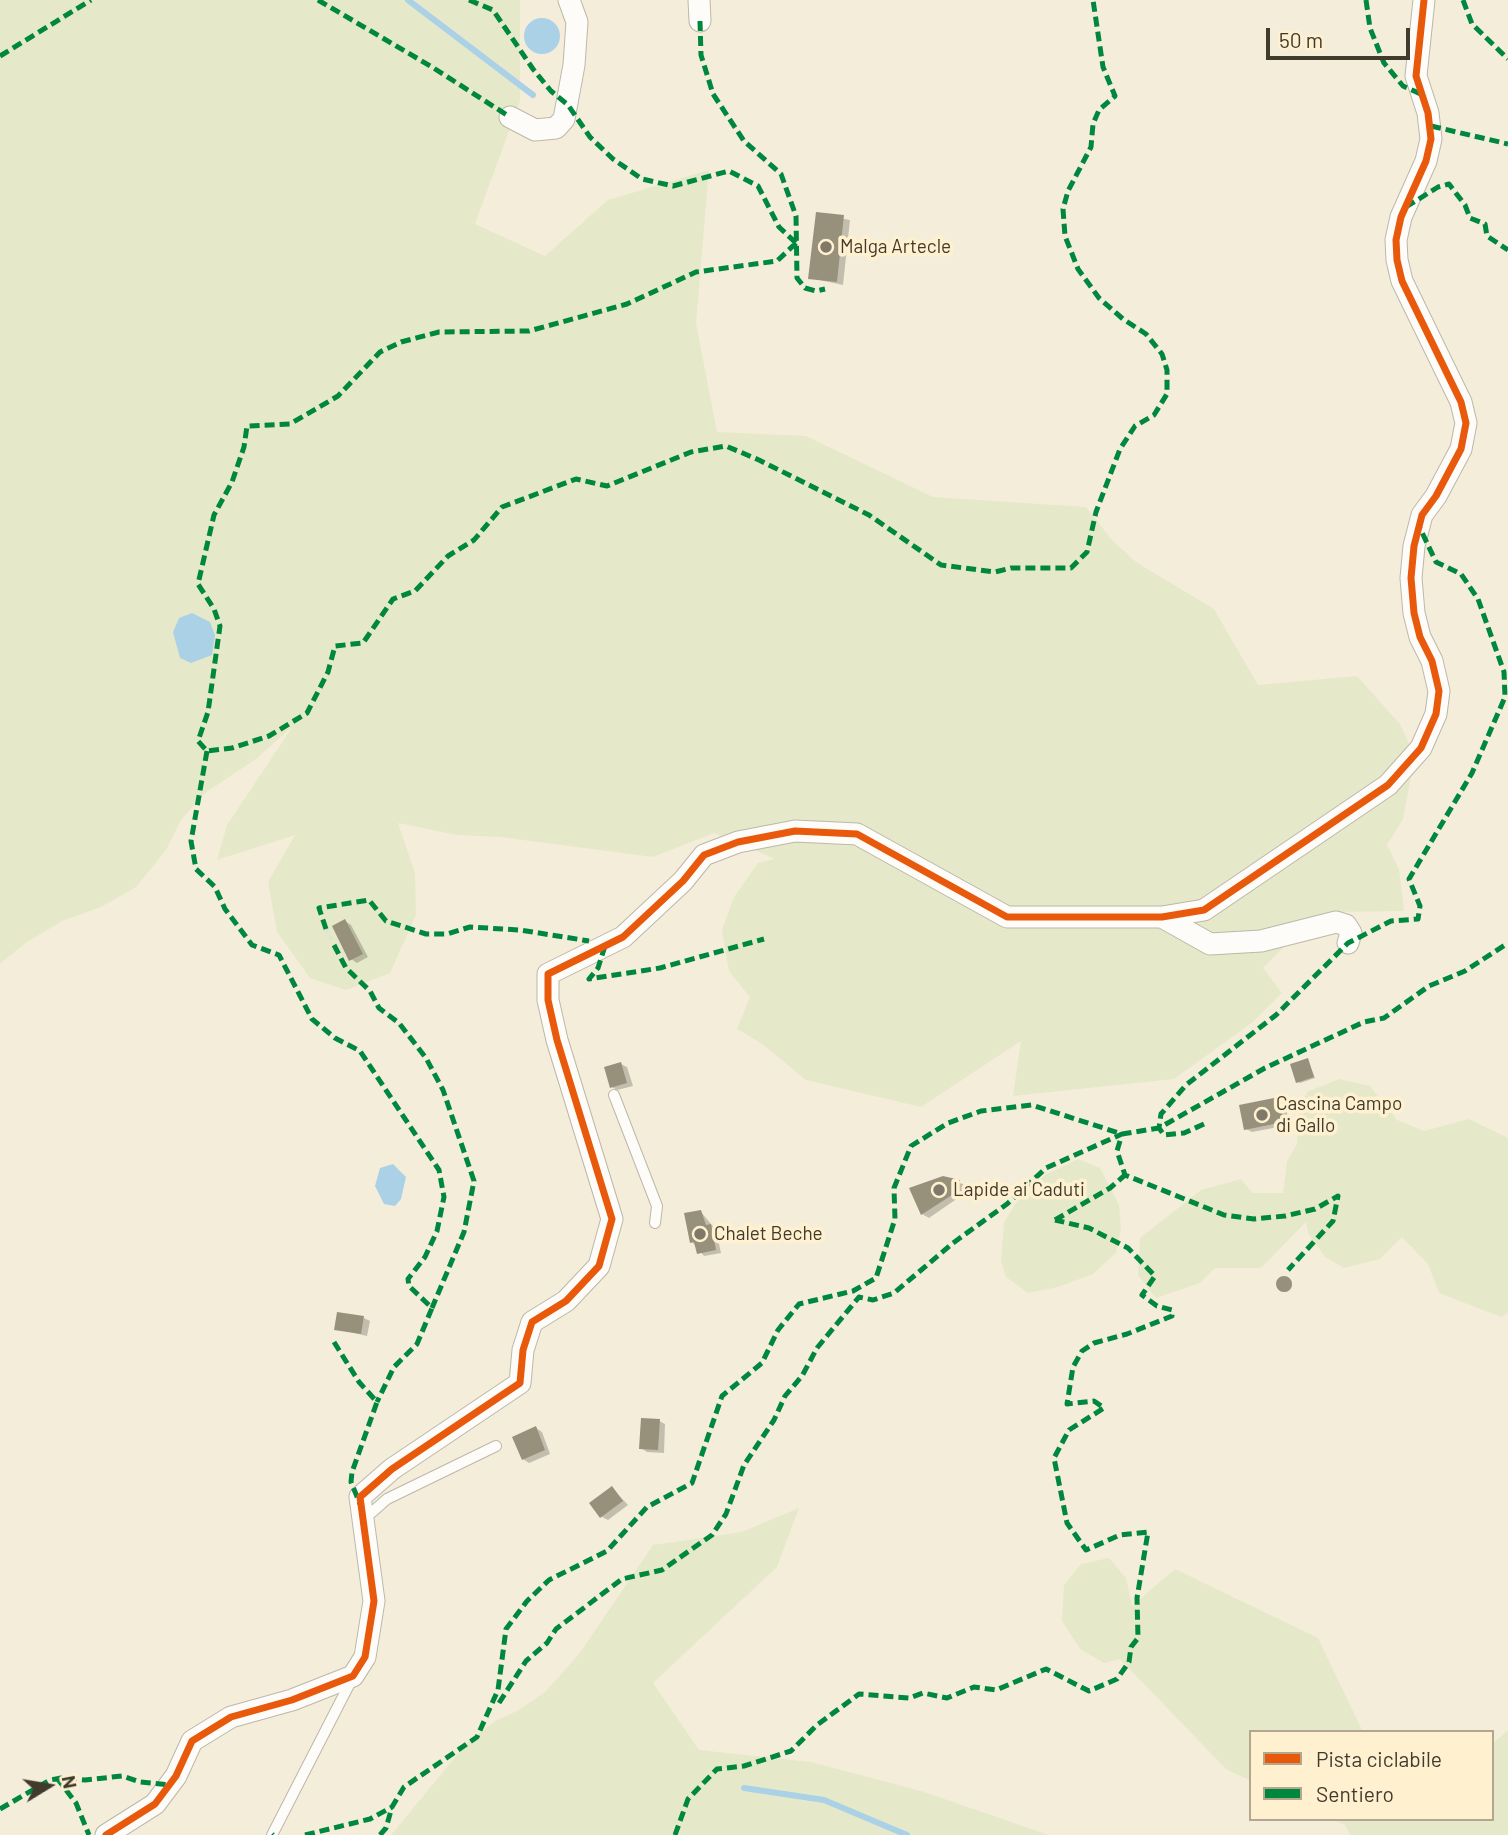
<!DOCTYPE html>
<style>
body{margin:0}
#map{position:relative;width:1508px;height:1835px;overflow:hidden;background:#f4edda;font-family:Barlow,sans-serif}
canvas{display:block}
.legend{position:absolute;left:1249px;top:1730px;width:245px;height:91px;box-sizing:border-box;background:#fff1d0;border:2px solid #b3a88f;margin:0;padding:9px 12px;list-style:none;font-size:21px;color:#413b2e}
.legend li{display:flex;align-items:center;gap:14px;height:35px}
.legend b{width:35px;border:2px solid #b3a88f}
.north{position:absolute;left:14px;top:1751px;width:70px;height:70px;-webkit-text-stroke:5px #fff1d0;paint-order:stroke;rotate:79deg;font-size:19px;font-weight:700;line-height:28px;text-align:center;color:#413b2e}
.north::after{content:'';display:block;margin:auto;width:24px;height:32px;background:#413b2e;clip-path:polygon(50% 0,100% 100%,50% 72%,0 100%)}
.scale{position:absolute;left:1266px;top:28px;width:144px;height:32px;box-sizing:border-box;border:4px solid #413b2e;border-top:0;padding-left:9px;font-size:21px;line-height:24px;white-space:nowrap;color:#413b2e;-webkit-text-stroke:5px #fff1d0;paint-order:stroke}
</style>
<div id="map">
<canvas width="1508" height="1835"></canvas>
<ul class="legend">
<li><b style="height:9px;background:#e8590c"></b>Pista ciclabile</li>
<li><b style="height:9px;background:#00873e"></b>Sentiero</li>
</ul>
<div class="north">N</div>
<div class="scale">50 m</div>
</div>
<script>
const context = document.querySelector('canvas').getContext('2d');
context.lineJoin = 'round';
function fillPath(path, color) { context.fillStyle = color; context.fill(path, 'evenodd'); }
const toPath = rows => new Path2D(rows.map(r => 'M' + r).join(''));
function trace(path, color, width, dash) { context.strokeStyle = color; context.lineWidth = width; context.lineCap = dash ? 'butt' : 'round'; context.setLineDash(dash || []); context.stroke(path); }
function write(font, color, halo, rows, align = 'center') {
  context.font = font + ' Barlow,sans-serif'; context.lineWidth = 7; context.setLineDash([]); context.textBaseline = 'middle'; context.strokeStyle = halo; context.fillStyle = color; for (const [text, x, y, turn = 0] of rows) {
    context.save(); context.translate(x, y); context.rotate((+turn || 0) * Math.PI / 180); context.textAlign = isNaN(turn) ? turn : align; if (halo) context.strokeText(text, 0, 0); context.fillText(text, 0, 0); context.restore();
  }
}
const green = toPath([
 [0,0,520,0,520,101,475,224,545,256,608,200,709,170,696,323,717,432,806,436,933,497,1086,507,1112,540,1136,562,1214,609,1258,685,1357,676,1400,724,1415,756,1403,819,1387,845,1399,869,1404,911,1333,912,1283,948,1263,968,1282,993,1253,1022,1174,1079,1013,1096,1021,1041,921,1107,806,1080,761,1043,737,1029,750,997,729,971,722,930,734,897,758,863,775,859,714,833,653,857,500,837,457,835,398,823,415,873,416,915,390,973,346,990,310,978,277,932,268,882,295,835,217,860,227,825,293,726,256,759,205,793,181,820,166,850,136,887,101,907,62,921,24,944,0,964],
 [1339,1079,1370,1086,1397,1120,1424,1131,1469,1119,1508,1138,1508,1313,1501,1317,1439,1293,1428,1264,1402,1237,1380,1259,1344,1268,1325,1257,1308,1233,1306,1222,1261,1268,1215,1268,1200,1283,1156,1298,1138,1275,1140,1238,1201,1190,1241,1179,1253,1193,1283,1193,1287,1161,1297,1144,1298,1116,1307,1092],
 [1078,1159,1100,1168,1119,1205,1121,1229,1116,1253,1093,1274,1058,1287,1028,1293,1006,1277,1001,1261,1004,1222,1016,1203,1045,1175],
 [799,1508,777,1567,653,1683,699,1750,811,1762,921,1791,1049,1835,391,1835,467,1743,495,1721,517,1711,545,1692,579,1654,653,1545,742,1532],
 [1109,1558,1126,1578,1132,1606,1175,1569,1318,1638,1363,1732,1251,1732,1251,1781,1226,1769,1120,1659,1104,1663,1080,1649,1062,1621,1064,1585,1081,1564],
 [1508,1730,1508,1835,1350,1835,1346,1826,1333,1819,1492,1819,1492,1744]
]);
const water = toPath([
 '524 36a18 18 0 1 1 36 0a18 18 0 1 1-36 0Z',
 [192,613,210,622,215,635,212,655,191,663,180,658,173,632,179,618],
 [393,1164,406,1177,401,1199,395,1206,384,1204,375,1186,380,1168]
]);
const shadow = toPath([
 [817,214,850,220,843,285,810,278],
 [345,921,351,925,368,957,357,963,351,959],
 [1308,1060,1315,1078,1300,1083,1298,1082],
 [621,1064,627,1067,633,1086,617,1090,612,1087],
 [1279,1099,1285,1102,1289,1125,1252,1132,1246,1129],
 [943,1178,966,1185,958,1198,929,1218,922,1214],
 [701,1212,716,1230,721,1253,704,1256,692,1242],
 '1278 1285a7 7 0 1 1 14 0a7 7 0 1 1-14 0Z',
 [364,1318,370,1321,367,1336,336,1329],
 [659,1421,665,1424,664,1453,647,1452,641,1448],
 [536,1428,542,1432,550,1454,529,1463,523,1459],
 [612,1488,628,1505,608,1520,602,1517]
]);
const stream = toPath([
 [408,0,533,95],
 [744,1788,824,1800,907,1835]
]);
const building = toPath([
 [816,212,844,215,837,282,808,279],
 [345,919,363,954,349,961,332,926],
 [1308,1058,1314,1077,1296,1083,1290,1064],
 [621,1062,627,1083,610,1088,604,1067],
 [1279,1097,1284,1122,1244,1130,1239,1105],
 [943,1176,960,1180,952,1195,921,1215,909,1188],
 [701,1210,706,1225,711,1224,716,1250,697,1254,694,1242,690,1243,684,1213],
 '1276 1284a8 8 0 1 1 16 0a8 8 0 1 1-16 0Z',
 [337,1312,364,1316,361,1334,334,1330],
 [641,1418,660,1419,658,1450,639,1449],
 [536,1426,545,1450,522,1460,512,1437],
 [612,1486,623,1501,600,1518,589,1503]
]);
const path = toPath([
 [326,929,334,945]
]);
const service = toPath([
 [614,1095,657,1206,655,1223],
 [362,1521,387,1499,496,1446],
 [272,1835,352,1679]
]);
const minor = toPath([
 [699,0,700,21],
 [510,117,535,130,556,128,564,119,574,65,577,22,569,0],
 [1162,917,1210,944,1261,941,1336,922,1346,925,1351,933,1348,943],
 [106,1835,155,1804,176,1776,192,1741,231,1717,292,1700,353,1676,365,1657,374,1601,360,1497,392,1469,520,1383,523,1350,532,1322,566,1301,599,1266,612,1219,557,1040,548,1000,548,974,623,937,683,881,704,855,738,842,795,831,857,834,1007,917,1162,917,1204,910,1388,785,1421,748,1436,714,1439,691,1432,661,1420,637,1414,613,1411,578,1414,546,1422,515,1436,496,1461,449,1466,423,1461,402,1402,281,1397,260,1396,240,1401,217,1426,161,1431,139,1428,113,1416,76,1424,0]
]);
const quiet = toPath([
 [318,0,432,67,510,117],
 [469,0,493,10,533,69,551,91,568,105,590,137,613,159,642,179,673,186,729,171,758,186,779,227,796,243],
 [1366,0,1370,28,1384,63,1403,86,1423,95],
 [1463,0,1472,24,1508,59],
 [700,21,701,55,713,94,744,141,781,174,796,216,797,278,805,288,816,291,825,289],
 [0,56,91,0],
 [1431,126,1508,144],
 [1406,207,1438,187,1449,184,1465,205,1470,218,1485,224,1487,236,1508,250],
 [796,243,777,261,696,272,627,304,529,331,439,332,401,342,380,352,338,396,290,424,247,426,244,447,232,482,214,515,198,584,214,609,220,626,208,712,198,741,207,751,232,748,269,736,307,713,328,672,335,646,363,643,393,599,415,591,448,556,474,540,502,507,576,479,607,486,691,452,726,446,759,460,869,515,941,565,995,572,1011,568,1071,568,1087,552,1096,512,1120,449,1135,426,1154,415,1167,394,1167,370,1162,354,1146,334,1123,319,1099,298,1078,269,1065,236,1063,209,1068,191,1091,147,1093,124,1099,110,1115,96,1103,67,1093,0],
 [207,751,191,841,196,869,215,887,225,909,252,945,279,955,312,1019,335,1038,360,1051,439,1170,444,1197,437,1231,425,1257,408,1279,409,1286,432,1308,417,1344,394,1367,377,1402],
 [326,929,319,908,369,900,386,921,426,934,447,934,470,927,520,930,589,941],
 [334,945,346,968,370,991,379,1008,399,1023,426,1058,443,1090,474,1181,464,1232,432,1308],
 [605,946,598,968,589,979,660,968,764,939],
 [1204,1124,1184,1133,1164,1135,1159,1128,1161,1114,1186,1085,1276,1015,1348,943,1391,921,1418,919,1420,906,1409,879,1472,773,1505,697,1504,672,1478,599,1461,574,1436,562,1419,526],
 [1055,1220,1110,1188,1125,1175],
 [334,1342,359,1382,377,1402,352,1472,351,1482,360,1504],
 [499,1703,526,1661,547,1643,556,1629,622,1579,662,1570,712,1535,726,1514,744,1465,774,1420,785,1396,802,1376,817,1348,859,1297,873,1300,894,1293,953,1243,1007,1204,1046,1168,1122,1134,1117,1151,1125,1175,1224,1215,1254,1219,1285,1216,1315,1209,1338,1196,1333,1221,1288,1270],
 [57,1778,76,1803,89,1835],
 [0,1809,50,1780,61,1778,85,1780,122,1776,140,1782,170,1785],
 [272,1834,273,1835],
 [305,1835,370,1819,392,1807],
 [380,1835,386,1828,392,1807,404,1787,477,1737,498,1690,506,1629,527,1601,549,1580,607,1551,647,1507,692,1483,722,1396,762,1363,778,1330,799,1304,853,1291,876,1278,895,1219,894,1188,911,1146,948,1123,981,1111,1032,1105,1122,1134,1159,1128,1265,1068,1364,1022,1384,1018,1429,986,1465,971,1508,943],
 [675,1835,688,1799,717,1769,744,1766,791,1751,817,1725,859,1694,909,1698,923,1693,947,1698,974,1687,996,1690,1046,1669,1089,1691,1117,1679,1129,1662,1131,1647,1138,1638,1137,1598,1148,1532,1120,1535,1086,1550,1067,1523,1054,1458,1069,1430,1104,1408,1094,1401,1067,1404,1073,1367,1082,1351,1094,1343,1127,1334,1172,1316,1172,1310,1157,1306,1142,1295,1155,1276,1128,1248,1089,1228,1055,1220]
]);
const cycleway = toPath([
 [106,1835,155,1804,176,1776,192,1741,231,1717,292,1700,353,1676,365,1657,374,1601,360,1497,392,1469,520,1383,523,1350,532,1322,566,1301,599,1266,612,1219,557,1040,548,1000,548,974,623,937,683,881,704,855,738,842,795,831,857,834,1007,917,1162,917,1204,910,1388,785,1421,748,1436,714,1439,691,1432,661,1420,637,1414,613,1411,578,1414,546,1422,515,1436,496,1461,449,1466,423,1461,402,1402,281,1397,260,1396,240,1401,217,1426,161,1431,139,1428,113,1416,76,1424,0]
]);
const markers = [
 [826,247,7,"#80796a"],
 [1262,1115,7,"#80796a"],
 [939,1190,7,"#80796a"],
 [700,1234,7,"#80796a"]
];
const poiNames = [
 ["Malga Artecle",840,247],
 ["Cascina Campo",1276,1104],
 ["di Gallo",1276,1126],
 ["Lapide ai Caduti",953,1190],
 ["Chalet Beche",714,1234]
];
fillPath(green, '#e6e9c9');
fillPath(water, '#aad1e6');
fillPath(shadow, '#0003');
trace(stream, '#aad1e6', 6);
fillPath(building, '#97907b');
trace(service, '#bdb7a9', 12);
trace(minor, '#bdb7a9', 23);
trace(path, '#e1dfda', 3.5, [3.5, 5]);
trace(service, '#fdfcf9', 10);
trace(minor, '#fdfcf9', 21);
trace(quiet, '#00873e', 5, [10, 5]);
trace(cycleway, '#e8590c', 7);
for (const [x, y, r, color] of markers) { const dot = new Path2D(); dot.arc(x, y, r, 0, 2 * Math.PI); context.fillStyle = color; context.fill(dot); trace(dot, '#fff1d0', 2.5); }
write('19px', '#413b2e', '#fff1d0', poiNames, 'left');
</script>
